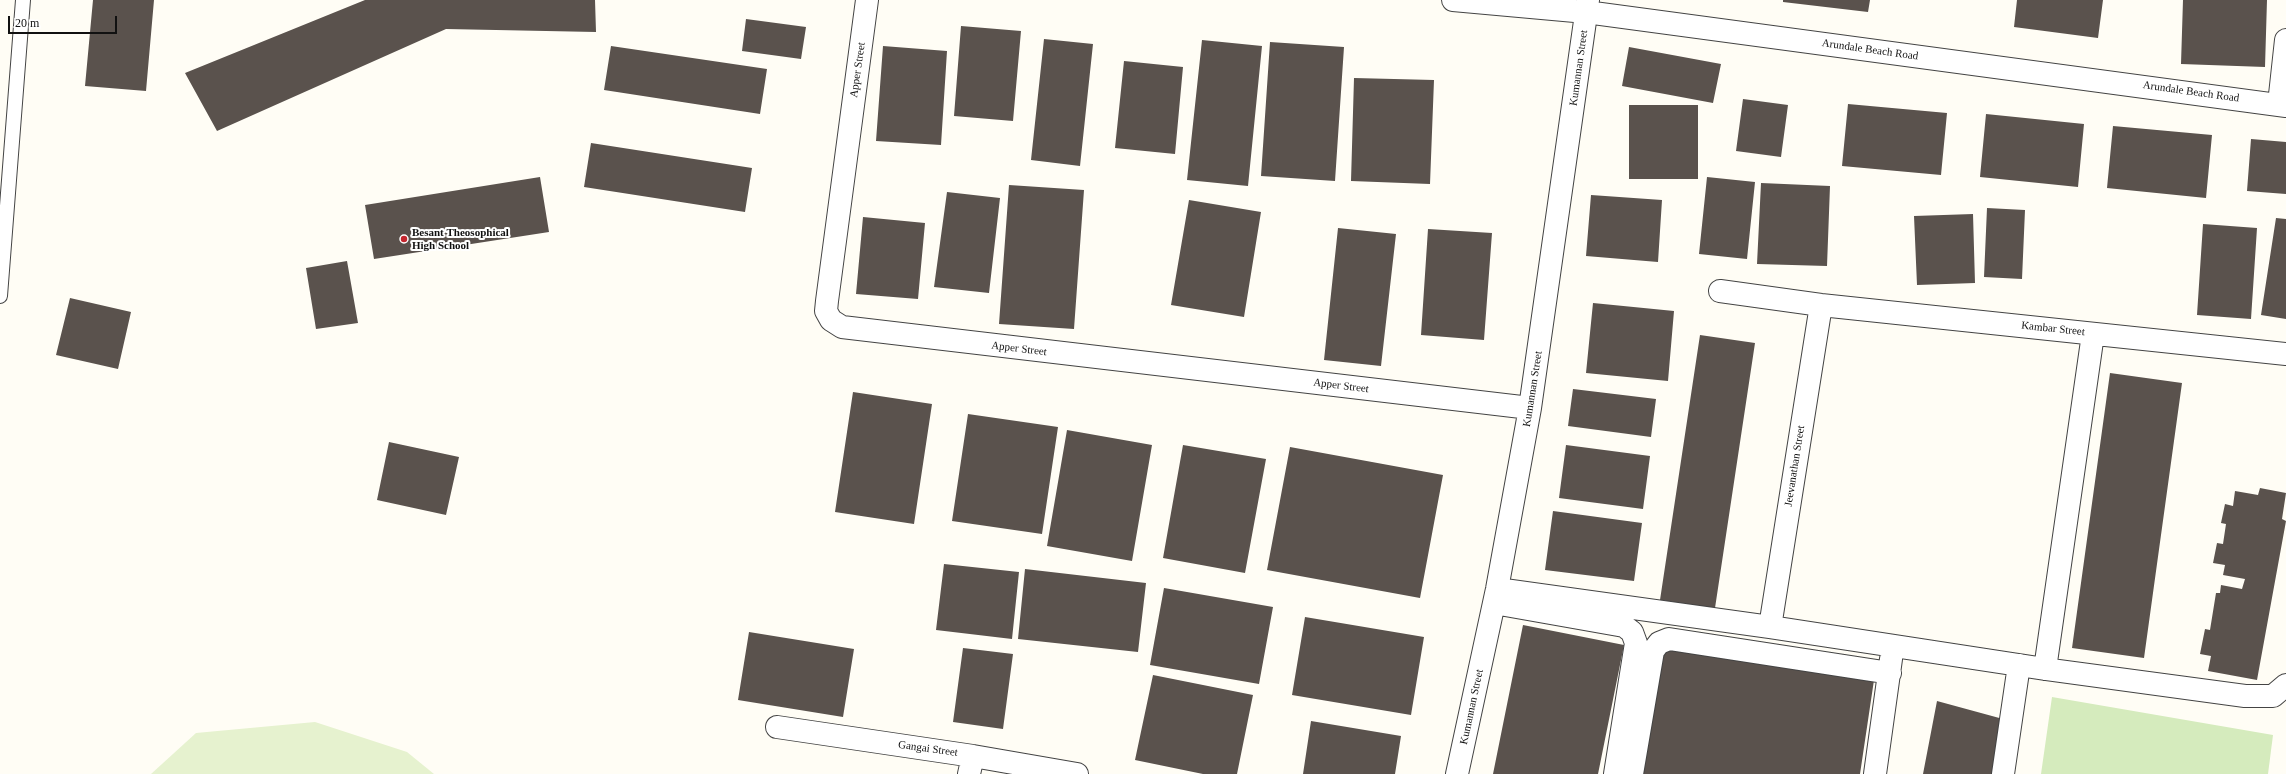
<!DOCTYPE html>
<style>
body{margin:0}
#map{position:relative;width:2286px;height:774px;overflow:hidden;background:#fffdf5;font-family:"Times New Roman",serif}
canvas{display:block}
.scale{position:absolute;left:8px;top:16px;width:109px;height:18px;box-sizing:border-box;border:2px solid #111;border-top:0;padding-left:5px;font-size:12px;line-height:14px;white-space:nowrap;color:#111;-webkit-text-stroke:3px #fff;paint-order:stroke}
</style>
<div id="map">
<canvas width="2286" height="774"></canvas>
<div class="scale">20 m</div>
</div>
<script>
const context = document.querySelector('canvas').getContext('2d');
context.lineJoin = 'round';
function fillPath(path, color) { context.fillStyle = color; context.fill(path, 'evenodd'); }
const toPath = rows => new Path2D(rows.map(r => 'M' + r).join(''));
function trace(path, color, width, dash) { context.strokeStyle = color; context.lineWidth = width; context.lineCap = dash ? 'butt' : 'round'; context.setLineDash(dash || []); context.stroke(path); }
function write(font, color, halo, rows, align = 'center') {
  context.font = font + ' "Times New Roman",serif'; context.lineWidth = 4; context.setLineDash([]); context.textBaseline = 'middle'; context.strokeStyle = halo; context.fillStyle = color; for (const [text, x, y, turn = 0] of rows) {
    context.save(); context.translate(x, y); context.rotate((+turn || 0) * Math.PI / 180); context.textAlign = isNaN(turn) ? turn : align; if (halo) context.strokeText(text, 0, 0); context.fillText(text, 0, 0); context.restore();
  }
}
const green = toPath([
 [2052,697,2273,735,2268,774,2041,774]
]);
const pitch = toPath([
 [315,722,407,752,434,774,151,774,196,733]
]);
const building = toPath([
 [93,0,154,0,146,91,85,86],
 [365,0,595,0,596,32,446,29,217,131,185,73],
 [1783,0,1870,0,1868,12,1783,2],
 [2017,0,2103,0,2098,38,2014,27],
 [2183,0,2267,0,2265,67,2181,64],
 [746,19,806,27,801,59,742,51],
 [961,26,1021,31,1013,121,954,116],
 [1044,39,1093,44,1080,166,1031,160],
 [1202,40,1262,46,1248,186,1187,180],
 [1270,42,1344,47,1335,181,1261,176],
 [611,46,767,69,760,114,604,90],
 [883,46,947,51,941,145,876,141],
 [1629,47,1721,64,1713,103,1622,86],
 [1124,61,1183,67,1175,154,1115,148],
 [1354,78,1434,80,1430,184,1351,181],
 [1743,99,1788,105,1781,157,1736,151],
 [1848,104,1947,113,1941,175,1842,166],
 [1629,105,1698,105,1698,179,1629,179],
 [1986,114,2084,124,2078,187,1980,177],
 [2113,126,2212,135,2206,198,2107,188],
 [2251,139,2286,142,2286,194,2247,191],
 [591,143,752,168,745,212,584,187],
 [540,177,549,232,374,259,365,205],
 [1707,177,1755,182,1747,259,1699,254],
 [1761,183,1830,186,1827,266,1757,264],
 [1009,185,1084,190,1074,329,999,324],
 [947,192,1000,198,989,293,934,287],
 [1591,195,1662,200,1658,262,1586,256],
 [1189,200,1261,212,1244,317,1171,305],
 [1987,208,2025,210,2022,279,1984,277],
 [1973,214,1975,283,1917,285,1914,216],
 [863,217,925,223,918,299,856,294],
 [2276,218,2286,219,2286,319,2261,315],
 [2203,224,2257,228,2251,319,2197,315],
 [1338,228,1396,234,1381,366,1324,360],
 [1428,229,1492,233,1484,340,1421,335],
 [347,261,358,323,316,329,306,268],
 [70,298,131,312,118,369,56,355],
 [1593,303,1674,311,1668,381,1586,373],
 [1700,335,1755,343,1715,608,1660,600],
 [2110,373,2182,383,2144,658,2072,648],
 [1573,389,1656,399,1651,437,1568,426],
 [853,392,932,404,914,524,835,512],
 [968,414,1058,427,1042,534,952,521],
 [1067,430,1152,445,1132,561,1047,546],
 [389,442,459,457,446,515,377,500],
 [1183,445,1266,459,1245,573,1163,558],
 [1566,445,1650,456,1643,509,1559,498],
 [1290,447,1443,475,1420,598,1267,570],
 [2260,488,2286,493,2282,519,2286,521,2257,680,2208,671,2211,656,2200,654,2205,629,2210,630,2216,593,2220,593,2221,585,2242,589,2245,579,2223,575,2225,565,2213,563,2217,543,2223,544,2226,524,2221,523,2225,504,2233,506,2235,491,2258,495],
 [1553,511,1642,523,1634,581,1545,570],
 [944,564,1019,572,1012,639,936,630],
 [1025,569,1146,583,1138,652,1018,639],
 [1164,588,1273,607,1259,684,1150,665],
 [1305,617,1424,637,1411,715,1292,695],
 [1523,625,1624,645,1598,774,1493,774],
 [749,632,854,649,843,717,738,700],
 [963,648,1013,654,1003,729,953,722],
 [1663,648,1874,680,1860,774,1643,774],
 [1153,675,1253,695,1237,774,1203,774,1135,760],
 [1937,701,2003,719,1992,774,1923,774],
 [1311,721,1401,736,1395,774,1303,774]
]);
const service = toPath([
 [0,296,23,0]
]);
const minor = toPath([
 [867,0,827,301,826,311,831,320,842,327,1530,408],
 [1453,0,1586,12,2286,106],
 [2279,104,2286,40],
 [1720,291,1821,305,2286,354],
 [1497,589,1770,627,2045,669,2245,696,2273,696,2286,685],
 [1494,603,1624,626,1632,632,1636,643,1615,774],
 [1770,627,1821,305],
 [2045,669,2093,334],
 [777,727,973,756,1077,774],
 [969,774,973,756],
 [1457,774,1497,589,1530,408,1588,0],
 [1632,774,1653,651,1659,643,1669,639,1890,673],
 [1875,774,1891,659],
 [2003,774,2019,665]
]);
const markers = [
 [404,239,4,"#c4262e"]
];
const streetNames = [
 ["Arundale Beach Road",1870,50,8],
 ["Kumannan Street",1579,68,-82],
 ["Apper Street",858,70,-82],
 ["Arundale Beach Road",2191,92,8],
 ["Kambar Street",2053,329,6],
 ["Apper Street",1019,349,7],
 ["Apper Street",1341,386,7],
 ["Kumannan Street",1533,389,-81],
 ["Jeevanathan Street",1795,466,-81],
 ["Kumannan Street",1472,707,-78],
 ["Gangai Street",928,749,8]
];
const poiNames = [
 ["Besant Theosophical",412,233],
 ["High School",412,246]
];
fillPath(green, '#d5ebbd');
fillPath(pitch, '#e6f2cf');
fillPath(building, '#5a524d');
trace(service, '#444', 16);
trace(minor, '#444', 24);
trace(service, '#fff', 14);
trace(minor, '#fff', 22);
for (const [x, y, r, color] of markers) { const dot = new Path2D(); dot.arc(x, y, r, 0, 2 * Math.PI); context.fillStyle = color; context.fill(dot); trace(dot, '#fff', 1.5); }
write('11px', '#111', '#fff', streetNames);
write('bold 11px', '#111', '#fff', poiNames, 'left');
</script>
